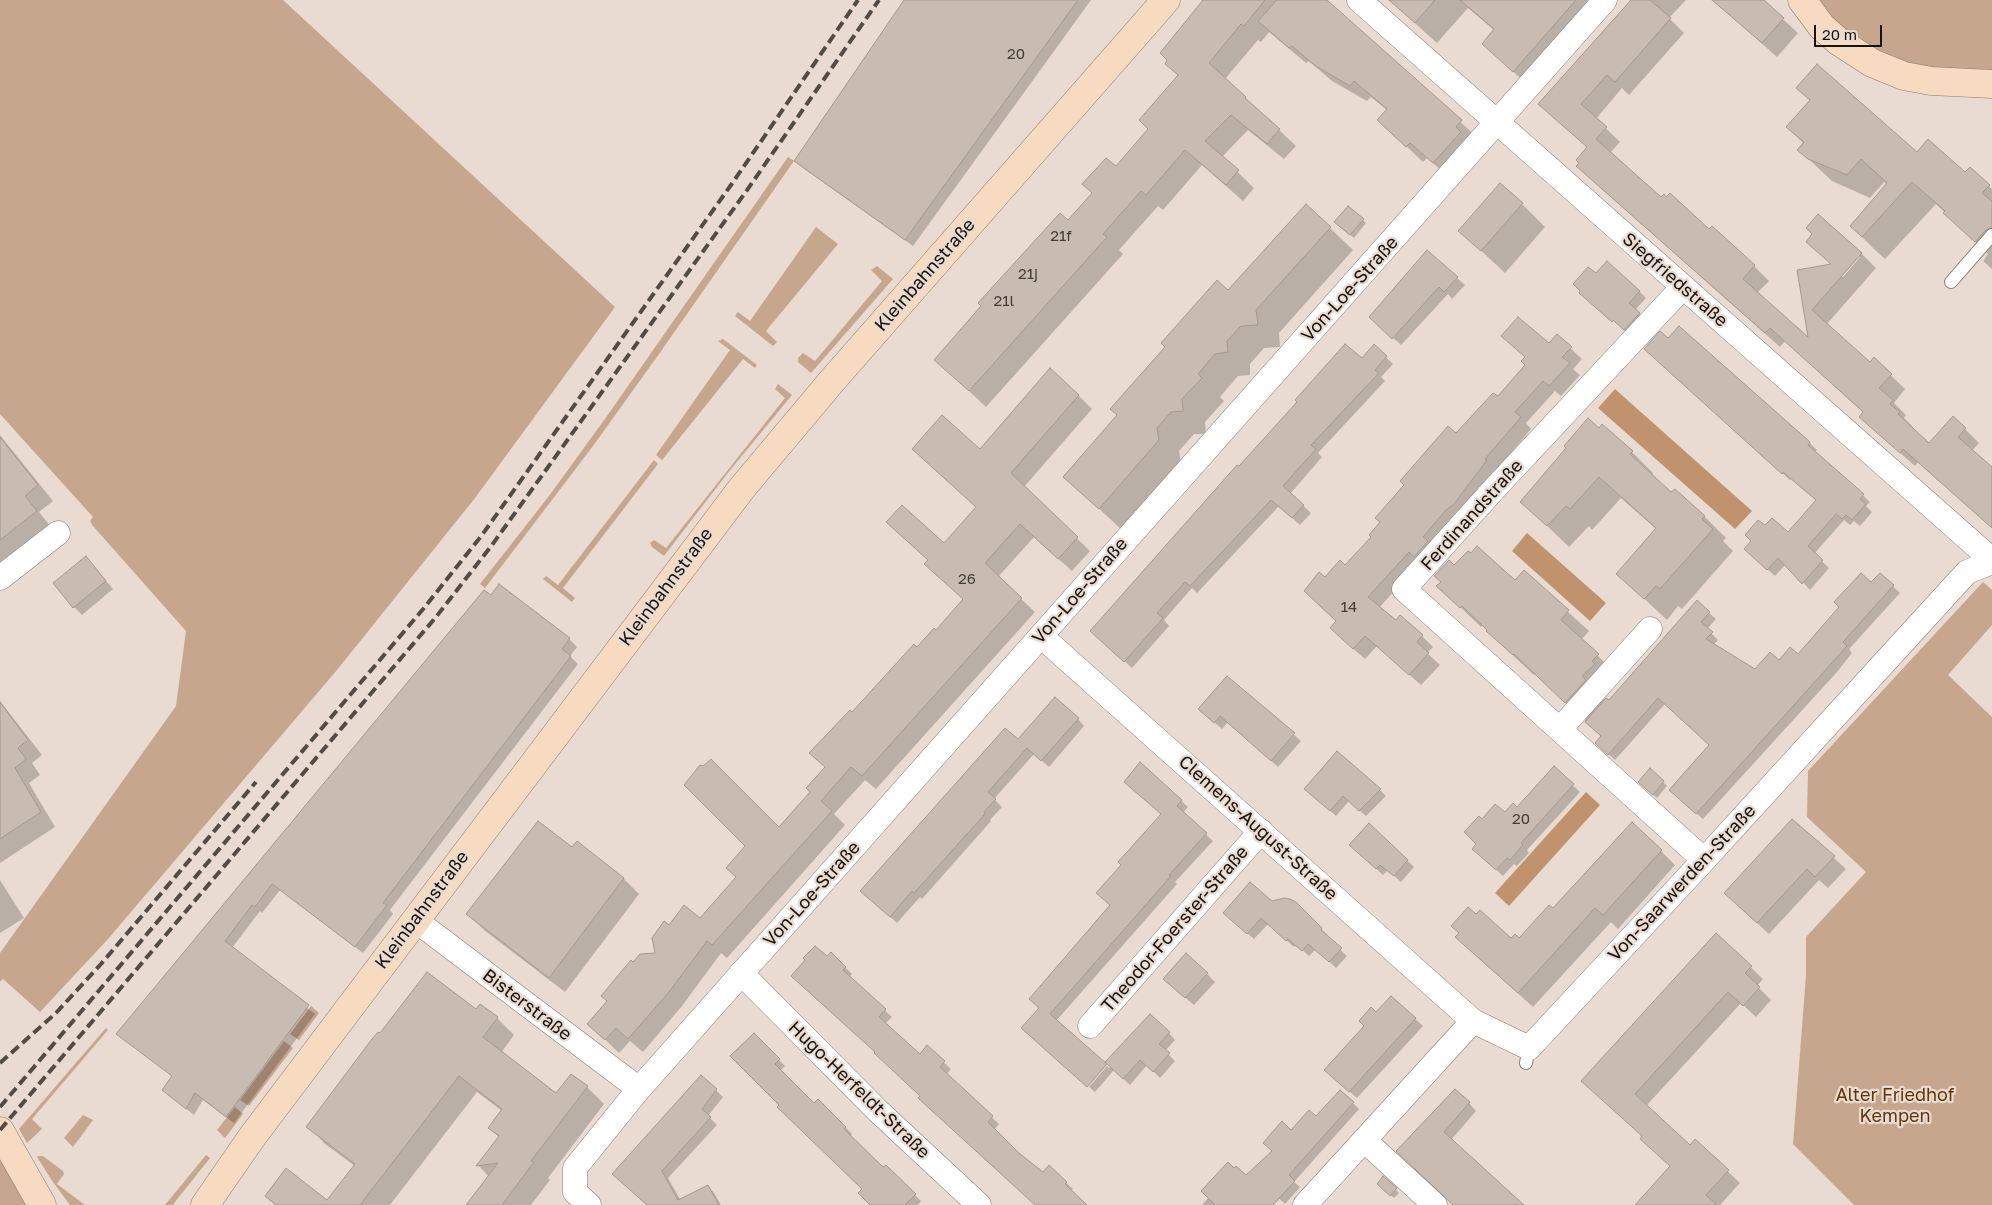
<!DOCTYPE html>
<meta charset="utf-8">
<style>
body{margin:0}
#map{position:relative;width:1992px;height:1205px;overflow:hidden;background:#e9dbd1;font-family:"Golos Text",sans-serif}
canvas{display:block}
.scale{position:absolute;left:1814px;top:25px;width:68px;height:22px;box-sizing:border-box;border:2px solid #16120e;border-top:0;padding-left:6px;font-size:15px;line-height:18px;white-space:nowrap;color:#16120e;-webkit-text-stroke:4px #e9dbd1;paint-order:stroke}
</style>
<div id="map">
<canvas width="1992" height="1205"></canvas>
<div class="scale">20 m</div>
</div>
<script>
const context = document.querySelector('canvas').getContext('2d');
context.lineJoin = 'round';
function fillPath(path, color) { context.fillStyle = color; context.fill(path, 'evenodd'); }
const toPath = rows => new Path2D(rows.map(r => 'M' + r).join(''));
function trace(path, color, width, dash) { context.strokeStyle = color; context.lineWidth = width; context.lineCap = dash ? 'butt' : 'round'; context.setLineDash(dash || []); context.stroke(path); }
function write(font, color, halo, rows, align = 'center') {
  context.font = font + ' "Golos Text",sans-serif'; context.lineWidth = 4.5; context.setLineDash([]); context.textBaseline = 'middle'; context.strokeStyle = halo; context.fillStyle = color; for (const [text, x, y, turn = 0] of rows) {
    context.save(); context.translate(x, y); context.rotate((+turn || 0) * Math.PI / 180); context.textAlign = isNaN(turn) ? turn : align; if (halo) context.strokeText(text, 0, 0); context.fillText(text, 0, 0); context.restore();
  }
}
const green = toPath([
 [0,0,283,0,615,307,475,498,337,670,108,939,40,1012,3,979,0,982,0,953,176,706,186,631,93,526,90,521,93,517,0,414],
 [1818,0,1992,0,1992,71,1944,69,1922,66,1899,60,1879,52,1847,32,1831,17],
 [788,157,794,161,659,354,593,446,485,588,480,584,549,496,607,416],
 [816,227,838,244,766,331,777,342,773,346,735,316,738,312,750,321],
 [877,266,893,279,811,373,798,362,798,358,803,353,815,361,882,281,871,270],
 [723,339,757,365,755,368,743,359,662,460,656,455,730,350,718,341],
 [778,384,792,395,727,474,664,556,652,547,650,543,654,540,666,548,785,398,775,389],
 [654,460,658,464,563,588,575,598,572,602,543,579,546,576,558,585],
 [1983,582,1992,590,1992,625,1948,675,1992,717,1992,1205,1854,1205,1793,1144,1806,975,1806,937,1866,872,1807,817,1808,771],
 [311,1006,319,1013,299,1040,290,1034],
 [106,1028,108,1030,32,1119,42,1129,27,1143,19,1129],
 [284,1041,293,1048,249,1106,240,1100],
 [235,1107,243,1114,225,1138,217,1130],
 [83,1115,93,1120,73,1147,64,1138],
 [206,1155,210,1158,175,1202,173,1205,165,1205],
 [38,1156,43,1156,63,1171,64,1174,57,1184,85,1205,70,1205,53,1182,37,1157],
 [3,1159,33,1205,0,1205,0,1162]
]);
const water = toPath([
 [1615,389,1752,511,1735,529,1598,408],
 [1527,533,1606,603,1590,621,1512,551],
 [1586,792,1600,805,1509,906,1495,893]
]);
const shadow = toPath([
 [906,0,1091,0,913,246,803,168,795,160],
 [1205,0,1325,0,1477,137,1450,178,1427,158,1423,162,1379,120,1387,110,1371,97,1367,101,1332,81,1309,61,1306,63,1269,32,1261,42,1258,40,1225,79,1296,146,1284,159,1248,130,1222,157,1254,188,1243,201,1202,165,1163,210,1158,206,1119,250,1123,254,986,407,935,359,1068,222,1150,130,1179,76,1166,63],
 [1389,0,1616,0,1535,92,1484,44,1495,31,1468,8,1437,43],
 [1632,0,1686,0,1669,18,1684,33,1629,95,1622,88,1596,119,1620,142,1610,153,1661,199,1710,230,1712,228,1754,266,1769,281,1757,293,1810,340,1799,271,1832,265,1807,242,1861,253,1876,268,1826,325,1870,364,1874,359,1905,389,1894,403,1906,415,1904,418,1913,427,1912,429,1929,445,1965,429,1979,443,1972,451,1992,469,1992,528,1918,462,1915,466,1875,431,1860,417,1864,413,1785,341,1780,347,1592,180,1588,148,1540,104],
 [1858,256,1860,257,1843,277,1841,275],
 [1713,0,1762,0,1798,33,1777,57],
 [1798,88,1917,153,1965,174,1970,169,1992,189,1992,269,1983,261,1988,254,1936,204,1885,259,1874,249,1851,226,1888,185,1884,182,1870,198,1832,181,1799,150,1804,144,1787,127,1810,101],
 [1522,204,1545,227,1505,273,1460,231],
 [1363,220,1366,223,1354,238,1339,225],
 [1330,228,1353,250,1279,333,1280,347,1264,348,1250,364,1250,375,1238,376,1220,397,1224,401,1205,422,1206,434,1194,434,1179,451,1181,464,1123,531,1065,477,1228,292],
 [1596,275,1639,291,1646,298,1635,310,1646,320,1631,336,1588,299],
 [1457,278,1465,285,1452,299,1448,294,1401,345,1370,317],
 [1680,327,1810,443,1817,450,1815,452,1870,502,1866,506,1872,512,1860,526,1854,521,1850,525,1844,520,1814,554,1829,568,1810,590,1786,564,1775,576,1753,556,1765,527,1788,534,1818,501,1791,479,1790,480,1653,356],
 [1557,336,1582,359,1573,369,1580,375,1561,396,1555,391,1526,423,1531,429,1420,562,1379,608,1396,622,1422,636,1433,647,1427,653,1440,665,1421,685,1377,646,1365,659,1342,639,1325,579,1346,567,1456,435,1498,398],
 [1374,346,1393,364,1381,377,1385,381,1318,453,1322,457,1290,494,1311,513,1300,525,1279,506,1197,593,1192,588,1164,620,1169,626,1132,668,1099,638,1239,468,1362,359],
 [1078,395,1092,409,1024,487,1090,551,1072,571,1034,537,998,577,1035,612,876,789,865,780,834,814,845,825,727,958,721,953,682,1006,643,1052,630,1041,619,1053,589,1024,608,1001,634,964,657,954,669,927,700,919,812,792,826,768,811,753,936,632,964,600,929,561,901,536,944,544,977,508,980,451],
 [1600,429,1632,452,1653,473,1651,476,1672,494,1675,490,1705,517,1726,538,1723,541,1733,551,1682,609,1678,606,1667,620,1618,574,1656,529,1621,498,1592,530,1589,526,1569,547,1522,502],
 [0,435,53,501,39,512,51,527,0,567],
 [86,557,113,589,82,615,74,607],
 [1454,567,1516,581,1524,572,1589,631,1581,640,1618,675,1601,697,1609,702,1697,602,1716,619,1707,629,1718,640,1713,645,1755,670,1798,655,1880,574,1900,593,1849,649,1852,653,1837,672,1703,819,1678,797,1711,746,1665,704,1615,760,1603,749,1602,736,1535,674,1534,675,1508,651,1483,625,1481,627,1438,586],
 [499,586,569,639,577,647,570,656,578,664,390,910,393,914,363,953,280,890,262,913,260,911,232,948,315,1014,234,1123,203,1100,194,1115,171,1097,173,1077,118,1034],
 [1227,677,1301,741,1278,767,1228,722,1222,729,1206,715],
 [0,701,42,755,32,763,40,775,29,783,55,827,0,863],
 [1078,719,1084,726,1049,767,1034,754,994,799,1002,807,990,820,991,821,922,899,920,897,897,923,869,898,1018,741],
 [1140,764,1188,807,1183,813,1213,841,1175,882,1177,884,1056,1021,1040,1008,1112,906,1123,865,1162,815],
 [1554,768,1580,792,1527,850,1529,853,1517,866,1514,864,1503,876,1480,855,1478,844,1482,820,1505,814,1517,809],
 [1650,770,1667,786,1657,798,1639,782],
 [1380,790,1386,796,1366,816,1349,801,1336,816,1312,795],
 [1792,820,1846,869,1828,888,1819,880,1769,934,1737,905],
 [1369,824,1414,867,1401,882,1388,870,1383,875,1357,851],
 [577,843,624,879,639,894,565,992,484,930,468,914,573,849],
 [1661,851,1675,865,1618,929,1611,922,1533,1007,1472,952,1476,916,1511,940,1519,940,1553,910],
 [0,880,24,918,0,933],
 [1272,903,1321,929,1328,935,1327,937,1347,956,1336,968,1316,949,1309,956,1296,944,1294,947,1268,924,1254,939,1231,919],
 [1716,934,1763,979,1757,986,1771,1000,1756,1017,1741,1003,1646,1106,1690,1147,1695,1141,1740,1183,1720,1205,1637,1205,1671,1167,1643,1137,1595,1092],
 [831,954,852,974,849,977,892,1017,885,1024,920,1055,927,1047,951,1069,946,1075,999,1124,994,1130,1043,1174,1049,1167,1073,1189,1071,1192,1086,1205,1036,1205,876,1052,827,958],
 [1207,974,1215,982,1194,1005,1173,987],
 [1391,997,1423,1026,1357,1098,1333,1077,1376,1014],
 [476,1011,497,1018,514,1035,501,1053,556,1095,571,1075,587,1087,604,1104,548,1178,550,1180,531,1205,468,1205,489,1177,478,1165,499,1137,490,1128,502,1111,477,1092,390,1205,275,1205,266,1196,327,1202,355,1166,325,1144,308,1126,380,1035],
 [1169,1033,1175,1040,1165,1051,1175,1061,1160,1078,1147,1065,1130,1085,1114,1070,1095,1092,1089,1087,1107,1066,1109,1068],
 [754,1035,785,1066,780,1071,814,1104,818,1100,852,1134,850,1137,883,1169,886,1166,921,1201,918,1205,872,1205,864,1189,780,1105],
 [701,1076,723,1097,708,1116,717,1125,668,1178,680,1199,708,1186,714,1193,721,1205,649,1205,644,1195],
 [1340,1091,1359,1109,1294,1182,1300,1187,1285,1204,1257,1178,1291,1131,1316,1118],
 [1469,1103,1476,1111,1451,1140,1522,1205,1456,1205,1406,1158],
 [1383,1178,1399,1193,1394,1198,1378,1184],
 [1209,1197,1253,1205,1202,1205]
]);
const building = toPath([
 [904,0,1078,0,905,240,794,161,904,0],
 [1203,0,1265,0,1244,26,1241,24,1209,63,1246,97,1245,98,1280,129,1267,144,1231,115,1205,141,1239,170,1226,185,1185,150,1146,195,1141,191,1103,234,1107,237,969,391,934,360,981,306,978,303,1060,213,1068,220,1092,193,1082,184,1106,158,1116,166,1148,129,1139,120,1178,75,1165,64,1167,60,1160,53,1203,0],
 [1277,0,1327,0,1462,120,1456,127,1461,132,1433,163,1410,143,1406,147,1377,120,1387,109,1354,81,1350,86,1314,65,1292,46,1289,48,1258,21,1277,0],
 [1389,0,1435,0,1415,23,1389,0],
 [1460,0,1576,0,1513,72,1482,44,1494,29,1460,0],
 [1631,0,1650,0,1671,18,1615,82,1607,75,1581,104,1607,127,1596,139,1661,197,1664,194,1666,197,1670,193,1709,229,1712,226,1755,265,1743,279,1808,337,1797,270,1831,264,1806,242,1812,234,1806,228,1818,214,1862,253,1812,310,1870,362,1874,357,1892,374,1879,388,1893,400,1890,404,1900,412,1898,414,1929,443,1953,416,1966,428,1958,437,1992,467,1992,528,1903,449,1900,453,1859,417,1863,412,1860,409,1770,328,1765,333,1576,166,1579,163,1576,160,1587,147,1538,104,1631,0],
 [1712,0,1764,0,1784,18,1762,43,1712,0],
 [1817,64,1917,152,1928,139,1965,172,1970,167,1990,185,1982,193,1992,201,1992,227,1986,230,1975,242,1943,213,1945,211,1912,182,1862,237,1850,226,1887,183,1861,159,1847,175,1808,159,1797,150,1804,142,1786,127,1810,100,1796,88,1817,64],
 [1500,183,1523,203,1481,251,1458,231,1500,183],
 [1306,204,1331,227,1256,310,1258,325,1241,326,1227,341,1228,352,1215,354,1198,374,1202,378,1182,399,1183,411,1171,412,1157,428,1159,440,1099,509,1063,477,1117,415,1110,409,1165,347,1161,343,1217,280,1228,290,1306,204],
 [1348,206,1364,219,1350,235,1334,222,1348,206],
 [1427,250,1458,277,1444,292,1439,287,1392,339,1369,317,1427,250],
 [1607,261,1640,291,1629,303,1640,313,1624,330,1613,320,1612,322,1579,293,1580,291,1573,284,1588,267,1596,273,1607,261],
 [1518,317,1549,343,1557,334,1572,347,1562,357,1570,363,1549,386,1543,381,1515,412,1521,417,1485,459,1487,460,1454,504,1446,510,1423,537,1428,541,1414,557,1409,552,1368,597,1396,620,1400,615,1423,635,1417,642,1429,653,1409,675,1365,636,1353,649,1330,628,1336,621,1304,591,1319,572,1325,577,1340,560,1345,565,1371,537,1369,535,1380,522,1375,518,1404,485,1400,481,1448,426,1456,433,1493,393,1498,396,1525,365,1521,361,1525,357,1501,336,1518,317],
 [1679,326,1810,442,1808,445,1864,494,1860,499,1866,504,1852,520,1846,515,1842,519,1836,514,1808,546,1823,560,1802,584,1778,558,1767,570,1744,549,1751,541,1745,535,1758,520,1765,525,1772,518,1788,532,1816,500,1783,472,1782,474,1644,349,1660,331,1668,338,1679,326],
 [1345,344,1362,358,1374,344,1387,356,1375,370,1379,373,1311,445,1316,449,1283,486,1304,505,1292,518,1271,500,1190,586,1185,582,1157,613,1163,618,1124,662,1090,631,1237,465,1239,466,1297,402,1295,400,1345,344],
 [1050,368,1079,395,1011,473,1078,537,1058,559,1020,524,985,563,1022,598,862,776,851,767,821,801,832,811,712,945,707,941,669,992,628,1039,616,1028,605,1040,587,1024,607,1001,601,996,631,960,633,962,640,954,655,953,652,938,664,921,669,925,684,905,700,918,736,877,726,868,745,846,684,785,700,765,703,766,711,759,779,827,810,792,806,788,825,767,809,753,850,710,852,712,914,644,917,647,934,628,936,630,963,599,924,564,928,560,886,522,902,505,944,543,976,507,912,449,942,415,980,449,1050,368],
 [1588,418,1599,428,1602,424,1633,451,1630,454,1671,492,1675,489,1705,516,1702,519,1713,529,1660,589,1656,586,1644,599,1616,574,1656,528,1599,477,1570,509,1566,506,1547,526,1520,502,1566,448,1564,446,1588,418],
 [0,437,38,485,25,496,37,511,0,540,0,437],
 [1477,546,1515,580,1524,570,1569,610,1561,620,1599,654,1592,661,1595,664,1582,676,1586,680,1565,703,1514,654,1513,655,1486,631,1487,630,1462,606,1460,608,1436,586,1441,582,1434,576,1449,560,1454,565,1468,551,1471,553,1477,546],
 [86,556,106,581,73,608,53,583,86,556],
 [1861,573,1871,582,1880,573,1894,585,1843,642,1847,646,1830,665,1696,814,1669,790,1709,745,1658,698,1608,755,1595,743,1601,736,1585,722,1606,698,1609,700,1697,600,1710,612,1701,622,1713,632,1706,639,1755,669,1770,652,1779,660,1790,647,1798,654,1839,607,1834,602,1861,573],
 [499,584,570,638,562,649,571,656,383,903,387,905,355,947,272,884,255,907,252,905,225,941,309,1005,226,1117,195,1093,186,1109,162,1090,172,1076,116,1034,484,590,491,595,499,584],
 [1227,676,1295,733,1271,761,1220,716,1214,723,1198,709,1227,676],
 [1055,697,1079,718,1041,761,1027,748,988,792,996,799,984,812,985,814,914,893,912,891,890,917,860,891,1005,728,1018,739,1055,697],
 [0,702,28,740,18,748,26,759,15,768,41,812,0,839,0,702],
 [1337,751,1381,789,1359,811,1343,796,1330,811,1304,789,1337,751],
 [1140,762,1182,800,1177,806,1207,833,1169,875,1171,876,1050,1014,1107,1064,1087,1087,1021,1028,1039,1008,1029,999,1110,905,1096,893,1121,865,1118,862,1161,814,1124,782,1140,762],
 [1554,766,1574,784,1521,843,1523,845,1510,860,1507,858,1496,870,1472,849,1476,844,1464,832,1479,816,1482,819,1495,804,1505,812,1513,803,1517,807,1554,766],
 [1650,768,1664,781,1653,795,1638,782,1650,768],
 [1792,819,1835,856,1815,877,1807,869,1757,923,1724,893,1792,819],
 [538,821,572,847,577,841,624,878,549,978,466,914,538,821],
 [1632,822,1662,850,1603,915,1595,908,1518,993,1455,937,1459,933,1451,926,1468,907,1476,914,1480,910,1511,938,1515,934,1519,938,1549,905,1553,908,1632,822],
 [1369,823,1408,860,1394,876,1380,865,1376,869,1349,845,1369,823],
 [1250,882,1272,901,1284,898,1290,899,1296,902,1322,928,1321,930,1342,948,1329,962,1308,944,1302,951,1288,939,1286,941,1261,918,1247,934,1223,913,1250,882],
 [1716,933,1752,966,1745,973,1760,987,1743,1006,1728,992,1635,1094,1690,1145,1695,1139,1729,1170,1706,1195,1717,1205,1635,1205,1670,1166,1640,1139,1642,1136,1581,1081,1716,933],
 [815,946,827,956,831,952,846,967,843,970,886,1009,879,1017,920,1054,927,1045,945,1061,940,1067,993,1116,988,1122,1020,1154,1043,1172,1049,1165,1067,1182,1065,1184,1087,1205,1035,1205,918,1098,920,1096,874,1053,875,1052,791,976,805,960,803,958,815,946],
 [1186,953,1208,973,1185,998,1163,979,1186,953],
 [427,972,476,1009,480,1004,498,1017,483,1037,556,1093,571,1074,588,1086,531,1161,534,1162,502,1205,466,1205,498,1163,476,1166,499,1136,488,1128,502,1109,459,1076,360,1205,276,1205,265,1196,286,1168,327,1200,355,1164,306,1127,372,1039,378,1032,380,1033,427,972],
 [1391,996,1416,1018,1349,1092,1324,1070,1364,1026,1359,1021,1371,1007,1376,1012,1391,996],
 [1150,1014,1170,1032,1159,1044,1170,1053,1153,1072,1140,1060,1123,1079,1105,1062,1150,1014],
 [754,1033,780,1059,775,1064,814,1103,818,1099,846,1127,844,1129,883,1167,886,1165,916,1194,905,1205,870,1205,858,1193,862,1189,777,1107,779,1105,730,1056,754,1033],
 [701,1075,717,1089,702,1109,711,1117,662,1171,678,1200,708,1185,719,1205,647,1205,612,1174,701,1075],
 [1455,1089,1470,1102,1444,1132,1524,1205,1453,1205,1396,1151,1455,1089],
 [1340,1090,1354,1102,1289,1175,1295,1181,1273,1205,1215,1205,1201,1191,1228,1162,1234,1168,1236,1166,1246,1175,1272,1151,1263,1143,1282,1121,1291,1130,1309,1110,1316,1116,1340,1090],
 [1383,1176,1397,1188,1390,1196,1377,1184,1383,1176]
]);
const lane = toPath([
 [1951,282,1992,235],
 [1526,1063,1529,1048]
]);
const street = toPath([
 [1359,0,1992,560],
 [1683,287,1495,488,1404,589,1704,860],
 [0,578,58,533],
 [1041,636,1473,1021],
 [1560,729,1650,629],
 [415,920,639,1089],
 [741,973,878,1111,979,1205],
 [1090,1026,1261,831],
 [1364,1140,1435,1205],
 [589,1205,575,1192,575,1168,639,1089,1605,0],
 [1305,1205,1473,1021,1529,1048,1704,860,1967,572,1992,562]
]);
const secondary = toPath([
 [1802,0,1822,27,1838,41,1872,63,1904,76,1931,81,1992,84],
 [0,1131,42,1205],
 [205,1205,252,1137,742,488,831,382,1166,0]
]);
const rail = toPath([
 [0,1063,56,1013,101,964,256,782],
 [0,1107,424,608,482,535,731,185,858,0],
 [0,1130,436,617,492,545,745,193,879,0]
]);
const numberNames = [
 ["20",1016,54],
 ["21f",1061,236],
 ["21j",1028,274],
 ["21l",1004,301],
 ["26",967,579],
 ["14",1349,607],
 ["20",1521,819]
];
const streetNames = [
 ["Kleinbahnstraße",925,275,-49],
 ["Siegfriedstraße",1675,280,41],
 ["Von-Loe-Straße",1350,289,-48],
 ["Ferdinandstraße",1472,515,-48],
 ["Kleinbahnstraße",666,587,-53],
 ["Von-Loe-Straße",1080,591,-49],
 ["Clemens-August-Straße",1258,828,42],
 ["Von-Saarwerden-Straße",1682,883,-47],
 ["Von-Loe-Straße",812,894,-48],
 ["Kleinbahnstraße",422,910,-53],
 ["Theodor-Foerster-Straße",1175,929,-49],
 ["Bisterstraße",527,1005,37],
 ["Hugo-Herfeldt-Straße",859,1090,44]
];
const parkNames = [
 ["Alter Friedhof",1895,1095],
 ["Kempen",1895,1116]
];
fillPath(green, '#c6a68d');
fillPath(water, '#c0936e');
fillPath(shadow, '#0003');
fillPath(building, '#c8bbb1');
trace(building, '#a4988e', 1);
trace(lane, '#887c73', 14);
trace(street, '#887c73', 25);
trace(secondary, '#887c73', 29);
trace(lane, '#fff', 12);
trace(street, '#fff', 24);
trace(secondary, '#f6dbc1', 28);
trace(rail, '#534c46', 4, [10, 5]);
write('15px', '#423c37', null, numberNames);
write('18px', '#16120e', '#e9dbd1', streetNames);
write('18px', '#613507', '#e9dbd1', parkNames);
</script>
